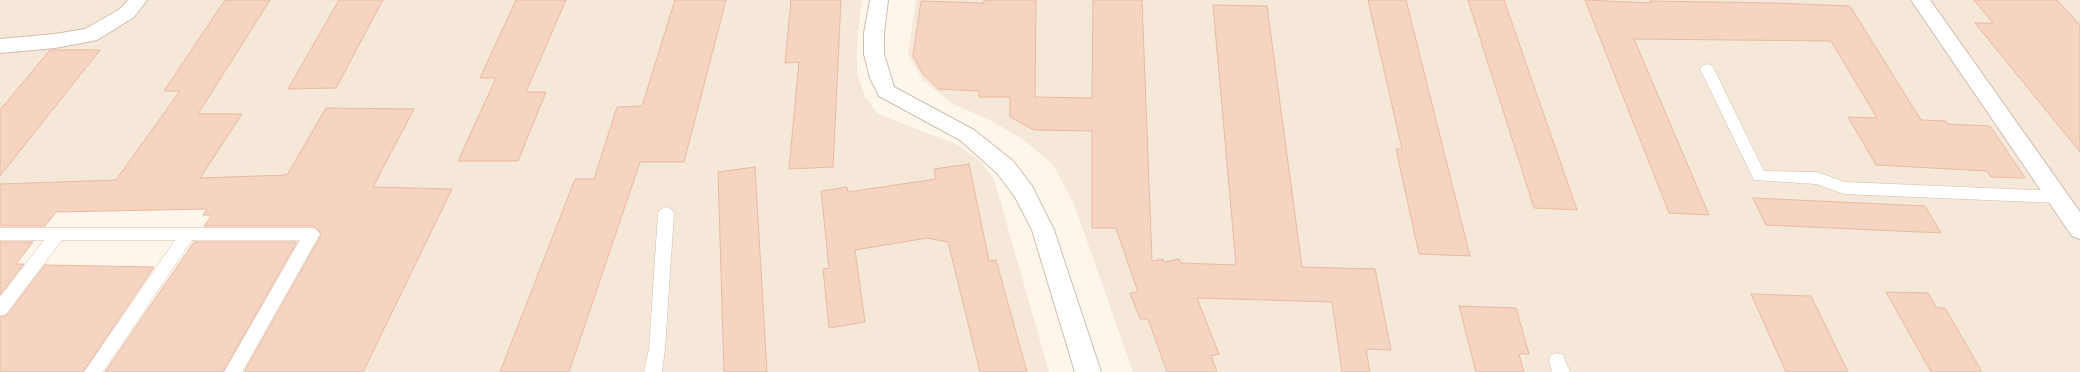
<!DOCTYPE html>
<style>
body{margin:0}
canvas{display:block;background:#fef6eb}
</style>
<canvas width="2080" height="372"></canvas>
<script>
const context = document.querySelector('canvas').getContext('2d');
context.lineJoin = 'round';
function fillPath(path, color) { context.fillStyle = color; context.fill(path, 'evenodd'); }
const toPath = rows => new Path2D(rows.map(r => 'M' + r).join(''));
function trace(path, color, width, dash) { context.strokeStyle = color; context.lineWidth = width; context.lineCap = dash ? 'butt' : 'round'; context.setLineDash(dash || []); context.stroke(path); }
const residential = toPath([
 [0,0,862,0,857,41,857,73,865,97,878,114,958,145,981,162,994,179,1049,372,292,372,389,193,0,202],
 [916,0,2080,0,2080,372,1133,372,1074,204,1053,165,1024,140,990,120,953,104,923,80,908,55]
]);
const building = toPath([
 [225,0,270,0,198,114,242,114,200,178,287,175,326,108,414,109,373,187,452,189,363,372,244,372,321,235,318,229,312,226,204,226,212,215,203,215,207,209,56,212,45,226,0,226,0,184,116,180,180,91,164,91,225,0],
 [339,0,383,0,336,88,288,89,339,0],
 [516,0,566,0,526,92,546,92,518,161,458,161,496,78,480,78,516,0],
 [675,0,726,0,684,162,640,162,569,372,500,372,575,179,594,179,617,107,642,106,675,0],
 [791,0,841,0,833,167,789,169,799,62,785,63,791,0],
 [984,0,1036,0,1035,97,1092,98,1093,0,1142,0,1152,261,1163,259,1164,262,1179,259,1181,263,1236,265,1213,5,1267,6,1302,267,1375,269,1391,350,1366,349,1370,372,1342,372,1332,302,1197,298,1219,354,1211,356,1217,372,1167,372,1148,319,1140,319,1130,293,1138,292,1116,228,1092,228,1092,131,1034,130,1010,117,1010,97,979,97,979,91,938,89,923,74,913,56,921,1,984,3,984,0],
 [1368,0,1406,0,1470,256,1419,254,1396,149,1402,149,1368,0],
 [1468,0,1504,0,1577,210,1534,208,1468,0],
 [1585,0,1651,3,1650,1,1776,3,1850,6,1921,120,1946,121,1948,124,1990,126,2025,178,1991,177,1987,171,1876,165,1848,117,1877,118,1831,41,1634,39,1709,215,1669,213,1585,0],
 [1974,0,2057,0,2080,25,2080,152,1975,23,1993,23,1974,0],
 [50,50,100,50,0,176,0,110,50,50],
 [969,164,989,261,996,260,1027,372,980,372,948,242,927,238,855,250,865,322,829,328,823,269,829,268,821,191,847,187,848,192,936,179,934,169,969,164],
 [755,167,767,372,724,372,718,172,755,167],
 [1753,198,1925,206,1941,233,1766,225,1753,198],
 [0,242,33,242,16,264,24,264,0,295,0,242],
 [194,242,297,242,223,372,105,372,194,242],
 [45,265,154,267,83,372,0,372,0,317,7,315,45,265],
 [1886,292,1928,293,1937,308,1945,308,1982,372,1931,372,1886,292],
 [1751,294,1811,296,1848,372,1786,372,1751,294],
 [1459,306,1516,308,1529,354,1519,354,1524,372,1476,372,1459,306]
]);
const lane = toPath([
 [1707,64,1712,66,1714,69,1764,171,1817,172,1845,182,2057,191,2062,193,2065,197,2062,201,2057,203,1844,194,1816,184,1754,180,1700,69,1702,66,1707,64],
 [666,207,671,209,674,213,665,349,662,372,644,372,649,349,658,213,661,209,666,207],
 [0,228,312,228,317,230,320,234,242,372,224,372,300,240,192,240,103,372,84,372,175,240,62,240,6,314,0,316,0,297,44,240,0,240,0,228],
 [1557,353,1563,355,1570,372,1552,372,1549,360,1551,355,1557,353]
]);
const street = toPath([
 [128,0,147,0,134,17,97,40,55,48,0,53,0,39,55,34,85,29,120,9,128,0],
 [870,0,888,0,884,33,884,54,894,87,974,130,1013,161,1032,186,1054,230,1101,372,1075,372,1032,230,1015,197,997,173,960,140,879,96,870,78,864,54,864,33,870,0],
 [1911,0,1930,0,2080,212,2080,239,2072,236,1911,0]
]);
fillPath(residential, '#f6e8d9');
fillPath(building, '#f5d4c1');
trace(building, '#e9baa0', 1);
trace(lane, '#d2bdaf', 1);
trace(street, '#d2bdaf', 2);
fillPath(lane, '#fff');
fillPath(street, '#fff');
</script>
